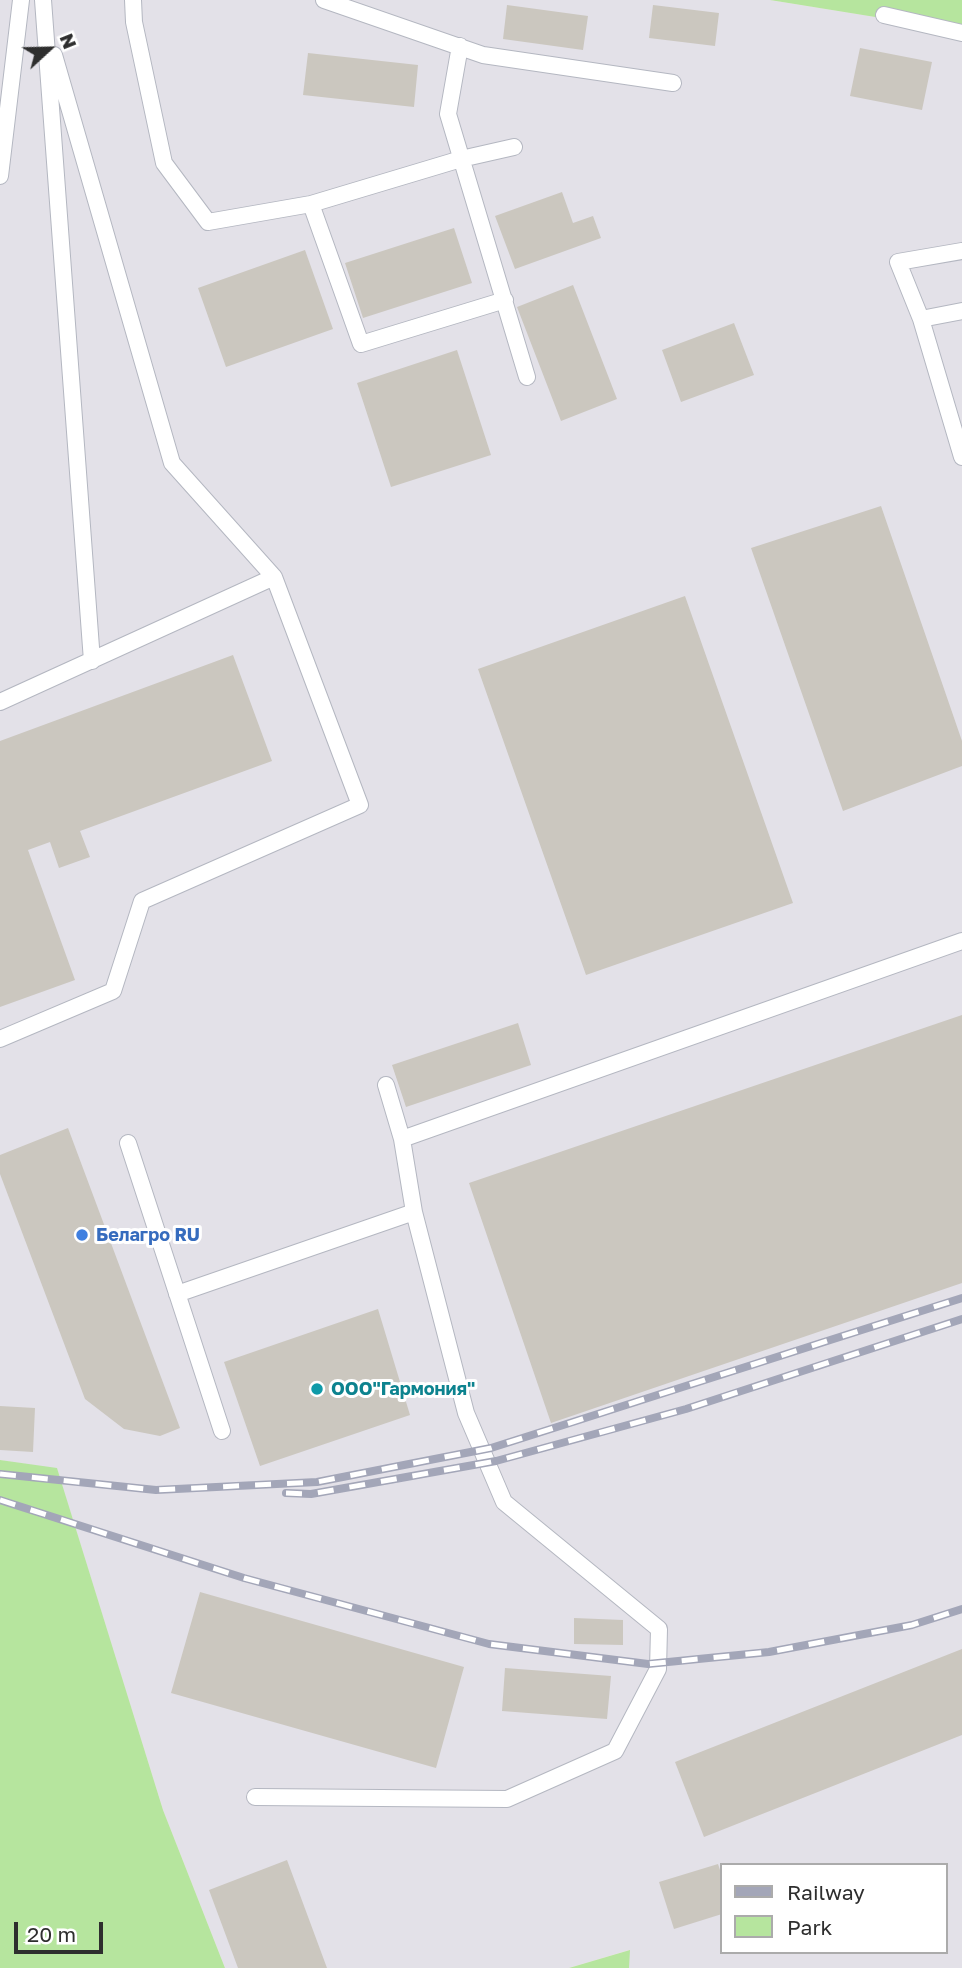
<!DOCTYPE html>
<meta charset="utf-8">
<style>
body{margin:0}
#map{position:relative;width:962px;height:1968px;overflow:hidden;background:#efe9e1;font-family:"Golos Text",sans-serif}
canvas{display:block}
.legend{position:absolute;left:720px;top:1863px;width:228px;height:91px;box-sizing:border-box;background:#fff;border:2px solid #ababab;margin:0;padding:9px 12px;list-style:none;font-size:21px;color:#2e2e2e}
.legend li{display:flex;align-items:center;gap:14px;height:35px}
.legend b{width:35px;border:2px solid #ababab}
.north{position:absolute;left:14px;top:14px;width:70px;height:70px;-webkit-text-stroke:5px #fff;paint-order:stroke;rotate:68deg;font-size:19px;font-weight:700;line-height:28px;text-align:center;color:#2e2e2e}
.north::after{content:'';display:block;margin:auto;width:24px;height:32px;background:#2e2e2e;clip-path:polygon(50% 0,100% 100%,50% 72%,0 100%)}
.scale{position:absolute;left:14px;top:1922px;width:89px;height:32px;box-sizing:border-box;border:4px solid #2e2e2e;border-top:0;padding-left:9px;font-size:21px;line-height:24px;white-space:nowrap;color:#2e2e2e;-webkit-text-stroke:5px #fff;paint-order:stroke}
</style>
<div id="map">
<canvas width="962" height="1968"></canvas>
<ul class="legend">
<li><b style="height:9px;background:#a3a6b8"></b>Railway</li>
<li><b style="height:19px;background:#b6e59e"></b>Park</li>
</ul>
<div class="north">N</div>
<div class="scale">20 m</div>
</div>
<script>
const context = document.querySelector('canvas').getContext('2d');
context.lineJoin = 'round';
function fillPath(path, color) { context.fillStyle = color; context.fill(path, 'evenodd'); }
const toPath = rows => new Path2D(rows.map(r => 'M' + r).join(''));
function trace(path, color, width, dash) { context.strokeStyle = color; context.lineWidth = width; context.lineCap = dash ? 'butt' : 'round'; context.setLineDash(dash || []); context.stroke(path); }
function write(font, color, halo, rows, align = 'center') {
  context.font = font + ' "Golos Text",sans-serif'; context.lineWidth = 6; context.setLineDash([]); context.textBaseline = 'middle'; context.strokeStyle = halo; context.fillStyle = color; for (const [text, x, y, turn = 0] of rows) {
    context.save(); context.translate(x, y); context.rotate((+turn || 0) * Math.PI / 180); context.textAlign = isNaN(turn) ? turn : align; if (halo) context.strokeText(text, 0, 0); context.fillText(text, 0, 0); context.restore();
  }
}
const industrial = toPath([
 [0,0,770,0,962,31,962,1968,629,1968,629,1950,569,1968,225,1968,163,1810,57,1469,0,1460],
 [722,1865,946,1865,946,1952,722,1952]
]);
const green = toPath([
 [770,0,962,0,962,31],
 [0,1460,57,1468,163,1810,225,1968,0,1968],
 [630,1950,629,1968,569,1968]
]);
const building = toPath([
 [507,5,588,16,583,50,503,39],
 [653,5,719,13,715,46,649,38],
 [860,48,932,62,922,110,850,96],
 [308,53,418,65,414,107,303,95],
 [562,192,573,223,593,216,601,238,515,269,495,216],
 [454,228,472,283,363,318,345,263],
 [305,250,333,329,226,367,198,288],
 [573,285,617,399,561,421,517,307],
 [734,323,754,375,681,402,662,350],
 [457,350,491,455,391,487,357,383],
 [881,506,962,741,962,766,843,811,751,548],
 [685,596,793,903,586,975,478,669],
 [233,655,272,761,80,831,90,857,59,868,50,842,28,850,75,980,0,1007,0,741],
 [962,1015,962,1283,551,1423,469,1183],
 [518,1023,531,1065,406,1107,392,1065],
 [68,1128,180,1428,160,1436,124,1429,85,1399,0,1174,0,1155],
 [378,1309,410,1415,260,1466,224,1362],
 [0,1406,35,1408,33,1452,0,1450],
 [200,1592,464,1667,436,1768,171,1693],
 [574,1618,623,1620,623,1645,574,1644],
 [962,1649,962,1735,704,1837,675,1762],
 [505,1668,611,1676,607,1719,502,1711],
 [287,1860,327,1968,238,1968,209,1890],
 [718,1864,722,1876,722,1914,674,1929,659,1882]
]);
const service = toPath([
 [43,0,92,661],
 [133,0,134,22,164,163,208,222,311,204,461,159,514,147],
 [324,0,483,55,673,83],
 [884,15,962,33],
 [460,46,448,114,527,377],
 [54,55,172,463,274,577],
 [0,176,21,0],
 [311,204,361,344,505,300],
 [962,251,898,262,921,319,962,457],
 [921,319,962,311],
 [0,702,274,577,360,805,142,901,113,991,0,1039],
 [402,1139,962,941],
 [128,1143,222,1431],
 [177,1294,414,1212],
 [255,1797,507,1799,615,1751,658,1669,659,1629,504,1502,466,1413,414,1212,402,1139,386,1085]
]);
const rail = toPath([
 [0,1474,156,1490,317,1482,491,1448,962,1298],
 [286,1493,311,1494,496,1461,686,1409,962,1319],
 [0,1500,244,1578,489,1644,648,1664,769,1652,912,1625,962,1609]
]);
const markers = [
 [82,1235,7,"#3f7fe0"],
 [317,1389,7,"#0f9aa8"]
];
const shopNames = [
 ["Белагро RU",96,1235]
];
const cultureNames = [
 ["ООО\"Гармония\"",331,1389]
];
fillPath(industrial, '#e3e1e8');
fillPath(green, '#b6e59e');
fillPath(building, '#cbc7bf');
trace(service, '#b4b7c1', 18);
trace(service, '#fff', 16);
trace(rail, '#a3a6b8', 8);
trace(rail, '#fff', 5, [16]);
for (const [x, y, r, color] of markers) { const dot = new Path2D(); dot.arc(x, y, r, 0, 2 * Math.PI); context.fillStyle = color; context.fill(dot); trace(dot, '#fff', 2.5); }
write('bold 18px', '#366cbe', '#fff', shopNames, 'left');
write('bold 18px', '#0d838f', '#fff', cultureNames, 'left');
</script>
